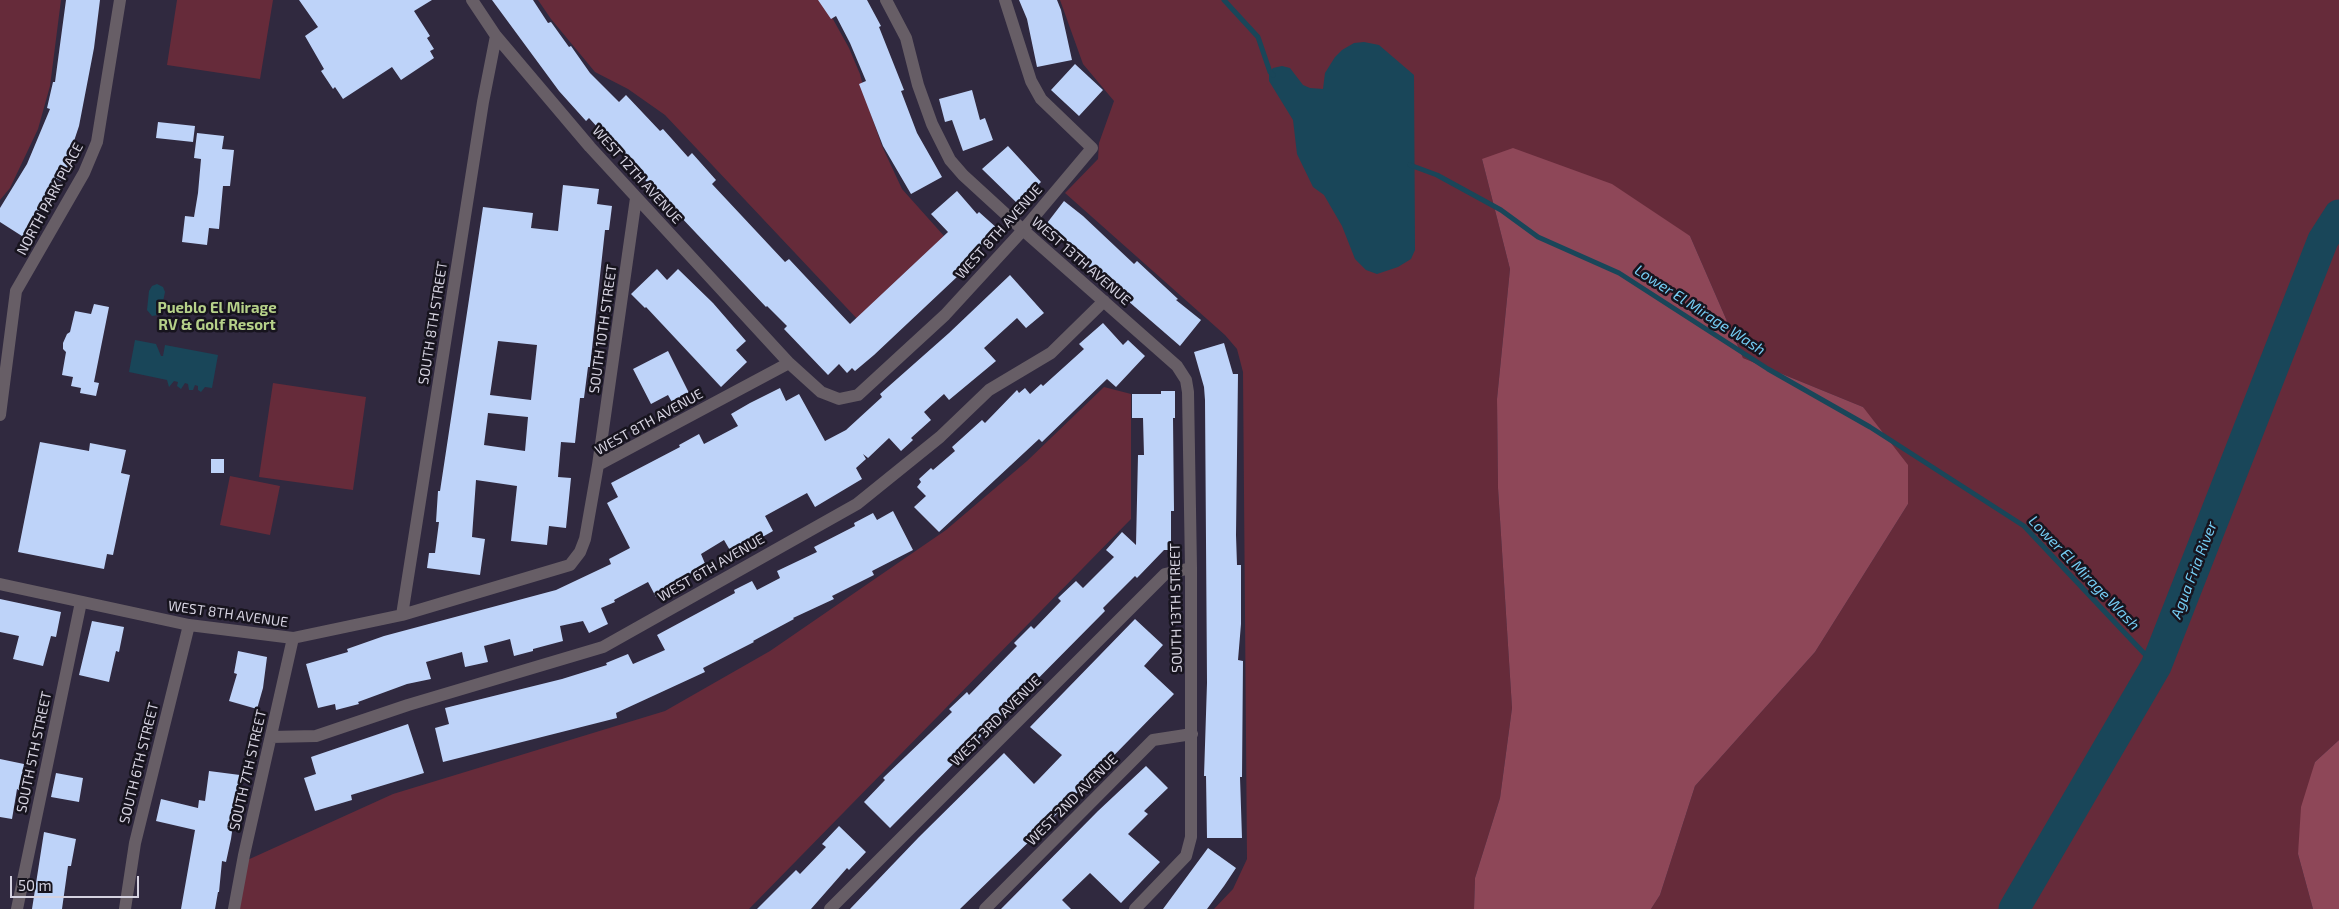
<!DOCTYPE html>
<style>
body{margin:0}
#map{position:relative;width:2339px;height:909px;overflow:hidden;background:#30293f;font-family:"Exo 2",sans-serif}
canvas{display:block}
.scale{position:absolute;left:10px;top:876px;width:129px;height:22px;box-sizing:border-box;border:2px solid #d5d2e0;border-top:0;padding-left:6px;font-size:15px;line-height:18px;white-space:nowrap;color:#d5d2e0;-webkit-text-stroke:4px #17141e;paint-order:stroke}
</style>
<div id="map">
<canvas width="2339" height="909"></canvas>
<div class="scale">50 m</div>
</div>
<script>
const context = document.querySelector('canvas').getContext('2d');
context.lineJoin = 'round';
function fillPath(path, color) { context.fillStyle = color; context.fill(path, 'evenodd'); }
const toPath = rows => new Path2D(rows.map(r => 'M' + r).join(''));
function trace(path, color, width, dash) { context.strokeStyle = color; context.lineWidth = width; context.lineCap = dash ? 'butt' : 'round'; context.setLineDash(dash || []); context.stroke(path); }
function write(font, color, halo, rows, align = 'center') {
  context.font = font + ' "Exo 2",sans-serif'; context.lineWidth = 5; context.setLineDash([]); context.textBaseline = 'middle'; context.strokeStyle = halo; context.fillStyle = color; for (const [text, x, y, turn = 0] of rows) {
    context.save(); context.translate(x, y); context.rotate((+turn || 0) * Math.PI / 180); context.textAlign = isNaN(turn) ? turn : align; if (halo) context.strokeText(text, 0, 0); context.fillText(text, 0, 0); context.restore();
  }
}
const green = toPath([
 [0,0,61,0,50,86,38,129,10,188,0,200],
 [177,0,273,0,260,79,167,65],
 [538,0,819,0,829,12,849,48,860,74,869,109,882,146,902,189,944,236,861,323,665,115,628,89,595,72,551,19],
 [1060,0,2339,0,2339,740,2315,762,2298,854,2313,909,1651,909,1660,895,1695,786,1815,652,1908,504,1863,407,1743,358,1690,236,1482,159,1510,269,1497,399,1498,488,1512,708,1500,798,1475,878,1474,909,1214,909,1233,889,1247,859,1243,372,1237,349,1225,335,1065,193,1098,159,1099,143,1114,101,1083,64],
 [273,383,366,397,353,490,259,477],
 [1104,387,1131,394,1131,519,749,909,234,909,243,862,393,794,665,711,770,651,946,530,1027,461],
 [230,476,280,486,270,535,220,525]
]);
const forest = toPath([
 [1513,148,1612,184,1690,236,1743,358,1863,407,1908,465,1908,504,1815,652,1695,786,1660,895,1651,909,1474,909,1475,878,1500,798,1512,708,1498,488,1497,399,1510,269,1482,159],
 [2339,740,2339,909,2313,909,2298,854,2301,807,2315,762]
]);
const water = toPath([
 [1364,42,1379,45,1414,75,1415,250,1411,259,1398,267,1377,274,1366,270,1355,259,1342,226,1324,195,1313,187,1297,154,1293,120,1269,81,1269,73,1273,68,1282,66,1290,68,1303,85,1310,88,1323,89,1325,73,1335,57,1342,50,1354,43],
 [157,284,163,287,165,292,161,311,158,315,152,316,147,310,149,291,152,286],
 [135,340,156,344,161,356,163,356,165,345,218,355,212,388,205,387,201,392,198,390,198,386,195,385,193,390,189,390,188,384,185,383,181,389,177,386,178,382,174,381,169,387,167,380,129,372]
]);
const stream = toPath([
 [1224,0,1258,37,1270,72,1273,75],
 [1410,165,1437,175,1501,210,1538,237,1619,273,1768,369,1870,427,2024,526,2156,666]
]);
const river = toPath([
 [2014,909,2156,666,2323,240,2339,215]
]);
const building = toPath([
 [66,0,100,0,94,48,79,126,69,156,72,157,61,181,57,179,36,216,38,217,25,238,0,222,0,208,27,164,50,109,47,108,53,82,55,82],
 [299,0,432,0,414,11,430,36,427,38,434,49,430,51,434,58,401,80,392,67,343,99,335,87,333,89,321,71,324,69,305,36,318,27],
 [492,0,533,0,548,23,551,22,569,47,571,46,590,73,619,102,626,95,660,131,663,129,688,157,692,153,716,180,712,184,785,262,789,259,850,324,948,232,931,214,957,191,977,214,979,212,998,229,956,275,958,276,874,355,855,371,852,368,847,373,839,364,828,375,784,329,787,326,767,306,766,307,678,214,677,215,589,118,586,121,559,91],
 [818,0,867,0,881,26,879,27,904,90,901,91,917,133,942,177,911,194,883,146,859,84,866,81,850,43,836,16,831,19],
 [1019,0,1057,0,1061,10,1072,60,1037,67,1027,19],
 [1075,64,1103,90,1079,116,1051,90],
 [972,90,980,120,985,118,993,140,963,151,952,120,945,122,939,99],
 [158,122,195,126,193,142,156,138],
 [197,133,224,136,222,149,234,150,230,186,223,186,219,229,209,228,207,245,182,242,185,216,194,217,198,193,201,159,194,158],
 [1008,146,1041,182,1018,204,982,169],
 [563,185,599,189,597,204,612,206,609,230,605,230,590,367,588,367,584,398,580,398,575,443,561,442,558,477,571,478,566,528,549,526,547,545,511,541,517,486,476,480,472,537,485,539,480,575,427,568,429,553,435,553,439,522,436,522,438,491,440,491,483,207,533,213,531,228,558,231],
 [498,341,537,345,531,400,490,395],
 [488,413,528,417,525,451,484,445],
 [1064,201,1083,216,1134,264,1137,261,1178,299,1176,300,1201,320,1180,346,1090,268,1067,247,1069,246,1044,227],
 [657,269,667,280,678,269,713,303,746,341,736,350,747,362,721,387,646,307,645,308,631,294],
 [1010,275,1044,313,1026,328,1017,318,984,348,996,361,949,400,944,394,924,412,931,420,911,438,913,440,901,451,889,438,868,458,863,454,866,459,856,468,862,479,815,507,807,493,765,516,773,531,757,540,756,537,731,552,724,540,701,554,706,566,669,584,671,589,656,597,648,582,614,600,615,602,601,608,608,624,589,633,583,621,560,626,563,641,533,649,533,651,514,656,510,639,484,646,488,662,465,667,462,652,426,662,431,679,407,684,358,702,359,704,336,710,335,704,318,708,306,664,348,652,347,649,384,636,556,590,611,564,609,559,630,548,607,503,618,497,611,483,680,447,679,445,699,434,704,444,738,426,731,414,750,403,780,388,786,401,799,394,825,441,846,430,882,397,880,394,949,333],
 [94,304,109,307,94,382,99,383,96,396,80,393,81,388,71,386,73,377,62,375,66,352,63,349,63,343,67,334,70,332,75,311,91,314],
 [1103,323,1123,345,1128,340,1145,356,1116,387,1107,379,1042,442,1039,439,939,532,914,507,926,496,917,487,921,482,919,479,931,468,933,470,955,451,952,447,982,420,985,423,1017,390,1019,393,1025,388,1030,394,1041,384,1043,386,1084,349,1079,344],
 [1224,343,1233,374,1238,374,1236,535,1237,565,1241,565,1241,624,1238,660,1243,661,1242,777,1240,777,1242,838,1207,838,1206,776,1204,776,1207,683,1205,400,1204,387,1194,352],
 [668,351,691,397,674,406,668,395,651,404,633,369],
 [1161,391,1175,391,1175,418,1173,418,1174,511,1171,511,1171,550,1164,550,1137,578,1135,576,1103,608,1105,611,890,828,864,802,885,780,883,778,952,712,949,709,967,692,969,695,1017,646,1014,643,1031,626,1034,629,1061,601,1058,598,1076,581,1083,588,1114,557,1106,550,1122,532,1136,545,1138,455,1144,455,1143,418,1132,418,1132,394,1161,394],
 [40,442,89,451,90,443,126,450,121,473,130,475,113,555,107,554,104,569,18,552],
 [211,459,224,459,224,473,211,473],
 [893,511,913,550,872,571,874,575,832,596,834,599,793,618,794,619,753,641,754,642,703,668,705,672,616,713,617,718,443,762,435,728,449,724,445,708,562,679,607,665,606,663,628,654,633,664,665,650,657,635,735,593,734,590,752,581,757,590,780,578,777,571,817,552,814,547,855,526,854,523,873,513,877,520],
 [0,599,61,612,56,637,51,636,43,666,13,659,19,636,0,632],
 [1135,619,1163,645,1144,666,1174,694,1042,829,960,909,850,909,919,837,1004,753,1034,784,1038,780,1062,755,1030,727],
 [92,621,124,627,119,652,116,651,109,682,79,675],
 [238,651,267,657,263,688,257,709,229,701,237,674,234,673],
 [408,724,424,773,351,795,352,800,315,811,304,778,316,774,311,757],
 [0,759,24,764,19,790,17,789,12,819,0,817],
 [1146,766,1168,788,1144,811,1148,814,1128,834,1160,862,1121,903,1090,873,1062,900,1071,909,1001,909,1098,811],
 [209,771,240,775,231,839,226,862,222,861,219,892,218,892,215,909,181,909,195,830,156,821,161,799,198,808,199,800,205,801],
 [56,773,83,778,79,802,51,797],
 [839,826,866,852,849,870,847,868,811,909,757,909,796,870,800,874,826,847,822,844],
 [44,832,76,839,71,866,68,866,62,909,32,909],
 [1208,848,1236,868,1224,886,1207,909,1163,909]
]);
const street = toPath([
 [472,0,496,36,590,147,789,363],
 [886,0,906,38,918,85,932,124,950,160,963,175,1023,230,1177,366,1186,380,1188,392,1191,568,1191,837,1186,856,1135,909],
 [0,415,16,291,84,173,97,142,120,0],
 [598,465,636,198],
 [0,584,189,625,293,638,402,615,570,565,580,552,585,539,598,465,789,363,821,392,839,399,858,395,945,315,1023,230,1092,148,1041,99,1031,81,1005,0],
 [402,615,483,102,496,36],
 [271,737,316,736,408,705,603,647,857,504,940,437,989,390,1051,353,1104,301],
 [17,909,81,602],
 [125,909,135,843,189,625],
 [234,909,244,855,293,638],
 [830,909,1165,574,1191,568],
 [985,909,1153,740,1192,734]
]);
const streetNames = [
 ["WEST 12TH AVENUE",637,175,48],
 ["NORTH PARK PLACE",50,199,-62],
 ["WEST 8TH AVENUE",999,232,-48],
 ["WEST 13TH AVENUE",1081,261,41],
 ["SOUTH 8TH STREET",433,323,-81],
 ["SOUTH 10TH STREET",603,329,-82],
 ["WEST 8TH AVENUE",649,422,-29],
 ["WEST 6TH AVENUE",711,568,-30],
 ["SOUTH 13TH STREET",1176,608,-91],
 ["WEST 8TH AVENUE",228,614,8],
 ["WEST 3RD AVENUE",996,721,-45],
 ["SOUTH 5TH STREET",34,752,-78],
 ["SOUTH 6TH STREET",139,763,-76],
 ["SOUTH 7TH STREET",248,770,-77],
 ["WEST 2ND AVENUE",1072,800,-45]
];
const neighbourhoodNames = [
 ["Pueblo El Mirage",217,308],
 ["RV & Golf Resort",217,325]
];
const waterNames = [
 ["Lower El Mirage Wash",1700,310,33],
 ["Agua Fria River",2194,570,-69],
 ["Lower El Mirage Wash",2084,573,46]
];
fillPath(green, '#662b3a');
fillPath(forest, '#8e4758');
fillPath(water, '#194659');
trace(stream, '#194659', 5);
trace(river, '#194659', 31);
fillPath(building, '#bed3f9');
trace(street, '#675e66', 12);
write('14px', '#d5d2e0', '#17141e', streetNames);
write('bold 15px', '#b6d189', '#17141e', neighbourhoodNames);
write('italic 15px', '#75cdf4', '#17141e', waterNames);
</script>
